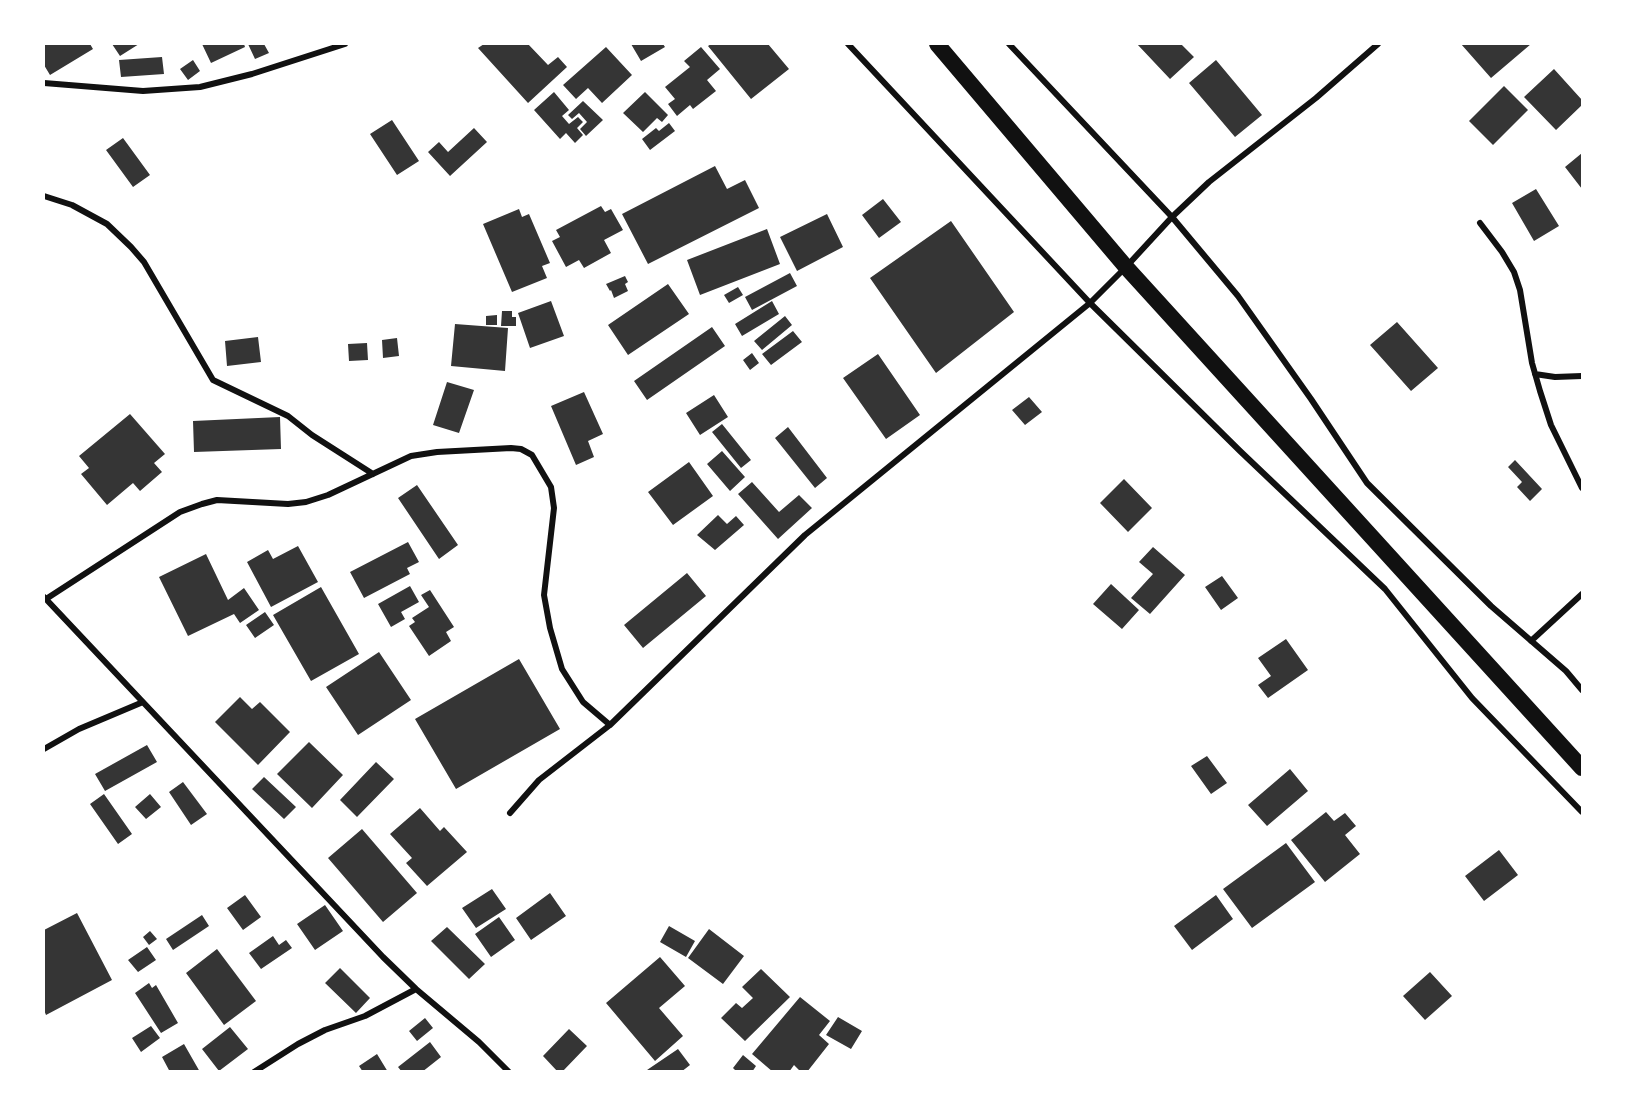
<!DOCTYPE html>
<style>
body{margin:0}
#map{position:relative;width:1626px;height:1115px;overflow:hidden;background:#fff;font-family:Lato,sans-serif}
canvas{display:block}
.frame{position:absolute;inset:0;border:45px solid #fff;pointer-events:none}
</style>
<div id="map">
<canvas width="1626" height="1115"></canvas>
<div class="frame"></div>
</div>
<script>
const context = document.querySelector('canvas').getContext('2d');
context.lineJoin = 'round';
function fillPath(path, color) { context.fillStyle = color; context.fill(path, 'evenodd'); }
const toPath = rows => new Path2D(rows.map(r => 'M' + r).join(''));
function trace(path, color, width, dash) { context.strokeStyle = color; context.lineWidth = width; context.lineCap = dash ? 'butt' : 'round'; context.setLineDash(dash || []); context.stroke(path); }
const building = toPath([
 [44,44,90,44,93,49,50,75,44,65],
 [112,44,139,44,120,56],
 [202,44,244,44,245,47,211,63],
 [248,44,264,44,269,53,255,59],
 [484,44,528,44,548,65,558,57,567,67,528,103,478,48],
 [631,44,663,44,665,47,641,61],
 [711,44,768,44,789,69,751,99,708,46],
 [1137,44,1181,44,1194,57,1170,79],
 [1461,44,1531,44,1491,78],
 [606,47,632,75,602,103,588,88,576,99,563,85],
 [701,47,720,69,707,80,716,91,693,109,690,105,677,116,668,104,675,99,665,87,690,67,684,61],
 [162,57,164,74,121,77,119,60],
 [193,60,200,71,188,80,180,69],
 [1216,60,1262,115,1235,137,1189,83],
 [1554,69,1582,100,1582,105,1556,130,1524,97],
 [1504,86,1528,110,1493,145,1469,121],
 [554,92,569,110,562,116,569,124,578,117,583,122,577,128,583,135,575,143,566,133,560,139,534,110],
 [645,92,668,115,662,122,657,118,643,132,623,113],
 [583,101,603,120,586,136,580,129,587,122,579,113,572,119,568,115],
 [392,120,419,161,397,175,370,134],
 [669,123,675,131,650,150,642,139,656,128,659,131],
 [474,128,487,142,450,176,428,152,439,142,448,152],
 [123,138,150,175,133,187,106,150],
 [1582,153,1582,189,1565,167],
 [715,166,727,189,745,180,759,208,648,264,622,214],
 [1536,189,1559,226,1534,241,1512,203],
 [883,199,901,222,879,238,862,215],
 [601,206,605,212,611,209,623,230,604,240,611,253,584,268,579,260,566,267,552,241,560,237,556,230],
 [519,209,522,217,529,214,550,263,542,266,547,278,512,292,483,224],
 [827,214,843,247,797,271,780,237],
 [951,221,1014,312,936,373,870,278],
 [767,229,780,264,700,295,687,260],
 [790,273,797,286,752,310,745,297],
 [625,276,628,282,625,284,628,291,614,298,611,290,610,291,606,284],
 [668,284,689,314,628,355,608,325],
 [738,287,743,295,729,303,724,295],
 [551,301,564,336,530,348,518,313],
 [772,301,779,314,742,336,735,324],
 [502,311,512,311,512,317,516,317,516,326,501,326],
 [497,315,497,325,486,325,486,316],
 [785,316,792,325,762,350,754,341],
 [1397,322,1438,368,1411,391,1370,345],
 [455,324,508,328,505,371,451,366],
 [712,327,725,346,647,400,634,381],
 [793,331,802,342,771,365,762,354],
 [258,337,261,362,227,366,225,341],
 [397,338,399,356,383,358,382,340],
 [367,343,368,360,349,361,348,344],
 [752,353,759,363,750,370,743,360],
 [878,354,920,415,886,439,843,378],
 [447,382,474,390,459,433,433,425],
 [584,392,603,434,588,441,594,457,576,465,551,406],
 [714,395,728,417,700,435,686,413],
 [1029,397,1042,412,1025,425,1012,410],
 [130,414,165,454,154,463,162,472,140,491,133,483,107,505,81,474,89,468,79,456],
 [280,417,281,449,194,452,193,421],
 [722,424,751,460,741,468,712,432],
 [788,427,827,478,815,488,775,438],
 [722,451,745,477,730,491,707,464],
 [1515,460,1542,489,1530,501,1517,487,1522,482,1508,467],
 [689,462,713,496,673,525,648,492],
 [1124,479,1152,508,1128,532,1100,503],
 [752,482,779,512,799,495,812,508,778,539,738,494],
 [417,485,458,545,439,559,398,498],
 [718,515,727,524,736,516,744,525,715,550,697,535],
 [408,542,419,562,407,568,410,574,364,598,350,572],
 [298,546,318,582,271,607,247,562,268,550,273,559],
 [1153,547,1185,575,1150,614,1131,598,1153,574,1139,562],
 [206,554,228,600,244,588,259,610,240,623,234,614,188,636,159,577],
 [687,573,706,596,643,648,624,625],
 [1222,576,1238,598,1221,610,1205,587],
 [1111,584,1139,610,1122,629,1093,604],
 [410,586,419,602,401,612,405,619,391,627,378,604],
 [321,587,359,654,311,681,273,615],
 [430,590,454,627,446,632,451,641,429,656,409,626,415,622,412,618,429,607,421,595],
 [265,612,274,625,255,638,246,625],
 [1286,639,1308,670,1268,698,1258,685,1271,676,1258,658],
 [379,652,411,700,358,735,326,687],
 [519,659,560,729,456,789,415,719],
 [240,697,252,709,260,702,290,732,258,765,215,722],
 [309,742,343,775,312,808,277,774],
 [147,745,157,762,105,791,95,774],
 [1207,756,1227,783,1211,794,1191,766],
 [376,762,394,779,357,817,340,800],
 [1290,769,1308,791,1267,826,1248,805],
 [264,777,296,807,284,819,252,789],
 [183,782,207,814,191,825,169,792],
 [104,794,132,834,118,844,90,804],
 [150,794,161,807,146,819,135,807],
 [420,808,440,831,444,827,467,852,427,886,406,863,412,858,390,834],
 [1326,812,1334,821,1345,813,1356,826,1345,835,1360,854,1325,882,1291,840],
 [362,829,417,893,383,922,328,858],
 [1286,843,1315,882,1252,928,1223,889],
 [1499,850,1518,875,1484,901,1465,876],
 [492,889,506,909,476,928,462,908],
 [550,893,566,916,531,940,516,918],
 [245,895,261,917,243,930,227,908],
 [1216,895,1233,919,1192,950,1174,926],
 [325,905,343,931,315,950,297,924],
 [77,913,112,980,46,1015,44,1010,44,930],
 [202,915,209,926,173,950,166,939],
 [499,917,515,940,491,957,475,934],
 [669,926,695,941,686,957,660,942],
 [447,927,485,964,469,979,431,941],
 [709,929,744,956,723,984,688,958],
 [150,931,157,939,149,945,143,937],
 [273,936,279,945,286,940,292,948,261,969,249,953],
 [147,947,156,960,138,972,128,960],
 [217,949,256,1001,224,1025,186,973],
 [660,957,685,986,659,1008,683,1036,655,1061,606,1003],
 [340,968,370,998,356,1013,325,983],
 [761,969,790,997,745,1041,721,1018,736,1003,742,1008,753,998,742,987],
 [1430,972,1452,996,1425,1020,1403,996],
 [149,983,152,988,156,985,178,1023,161,1033,135,993],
 [800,997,830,1021,819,1035,829,1044,807,1072,801,1072,794,1065,789,1072,773,1072,752,1054],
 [838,1017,862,1031,851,1049,826,1035],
 [425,1018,433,1028,417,1041,409,1031],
 [151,1026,160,1038,141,1052,132,1038],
 [230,1027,248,1049,219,1071,202,1049],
 [569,1029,587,1046,562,1072,558,1072,543,1056],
 [430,1042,441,1057,422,1072,402,1072,398,1067],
 [184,1044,200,1072,170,1072,162,1057],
 [678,1049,690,1065,681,1072,649,1072,647,1070],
 [377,1054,388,1072,363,1072,359,1066],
 [743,1055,756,1066,752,1072,737,1072,733,1068]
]);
const minor = toPath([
 [848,44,1090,303,1240,451,1385,589,1472,698,1582,812],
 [1009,44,1172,217,1238,296,1311,399,1367,483,1491,606,1566,671,1582,690],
 [44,83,143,91,200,87,252,74,345,44],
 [44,196,72,205,107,224,131,247,144,262,213,380,288,416,312,435,373,474],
 [1480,223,1502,252,1514,272,1520,290,1532,363,1540,391,1551,425,1582,488],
 [1535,374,1555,377,1582,376],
 [44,597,383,957,416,989,479,1042,509,1072],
 [46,599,180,512,202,504,217,500,288,504,306,502,328,495,411,456,437,452,511,448,521,449,532,455,551,487,554,508,544,595,550,628,562,669,583,702,610,725],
 [1531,641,1582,594],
 [44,749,79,729,143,702],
 [510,813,539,780,610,725,805,535,1090,303,1126,267,1172,217,1209,182,1316,98,1378,44],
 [254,1072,298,1044,325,1030,365,1016,416,989]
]);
const trunk = toPath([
 [937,44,1126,267,1582,768]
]);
fillPath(building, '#353535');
trace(minor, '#111', 6);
trace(trunk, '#111', 16);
</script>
